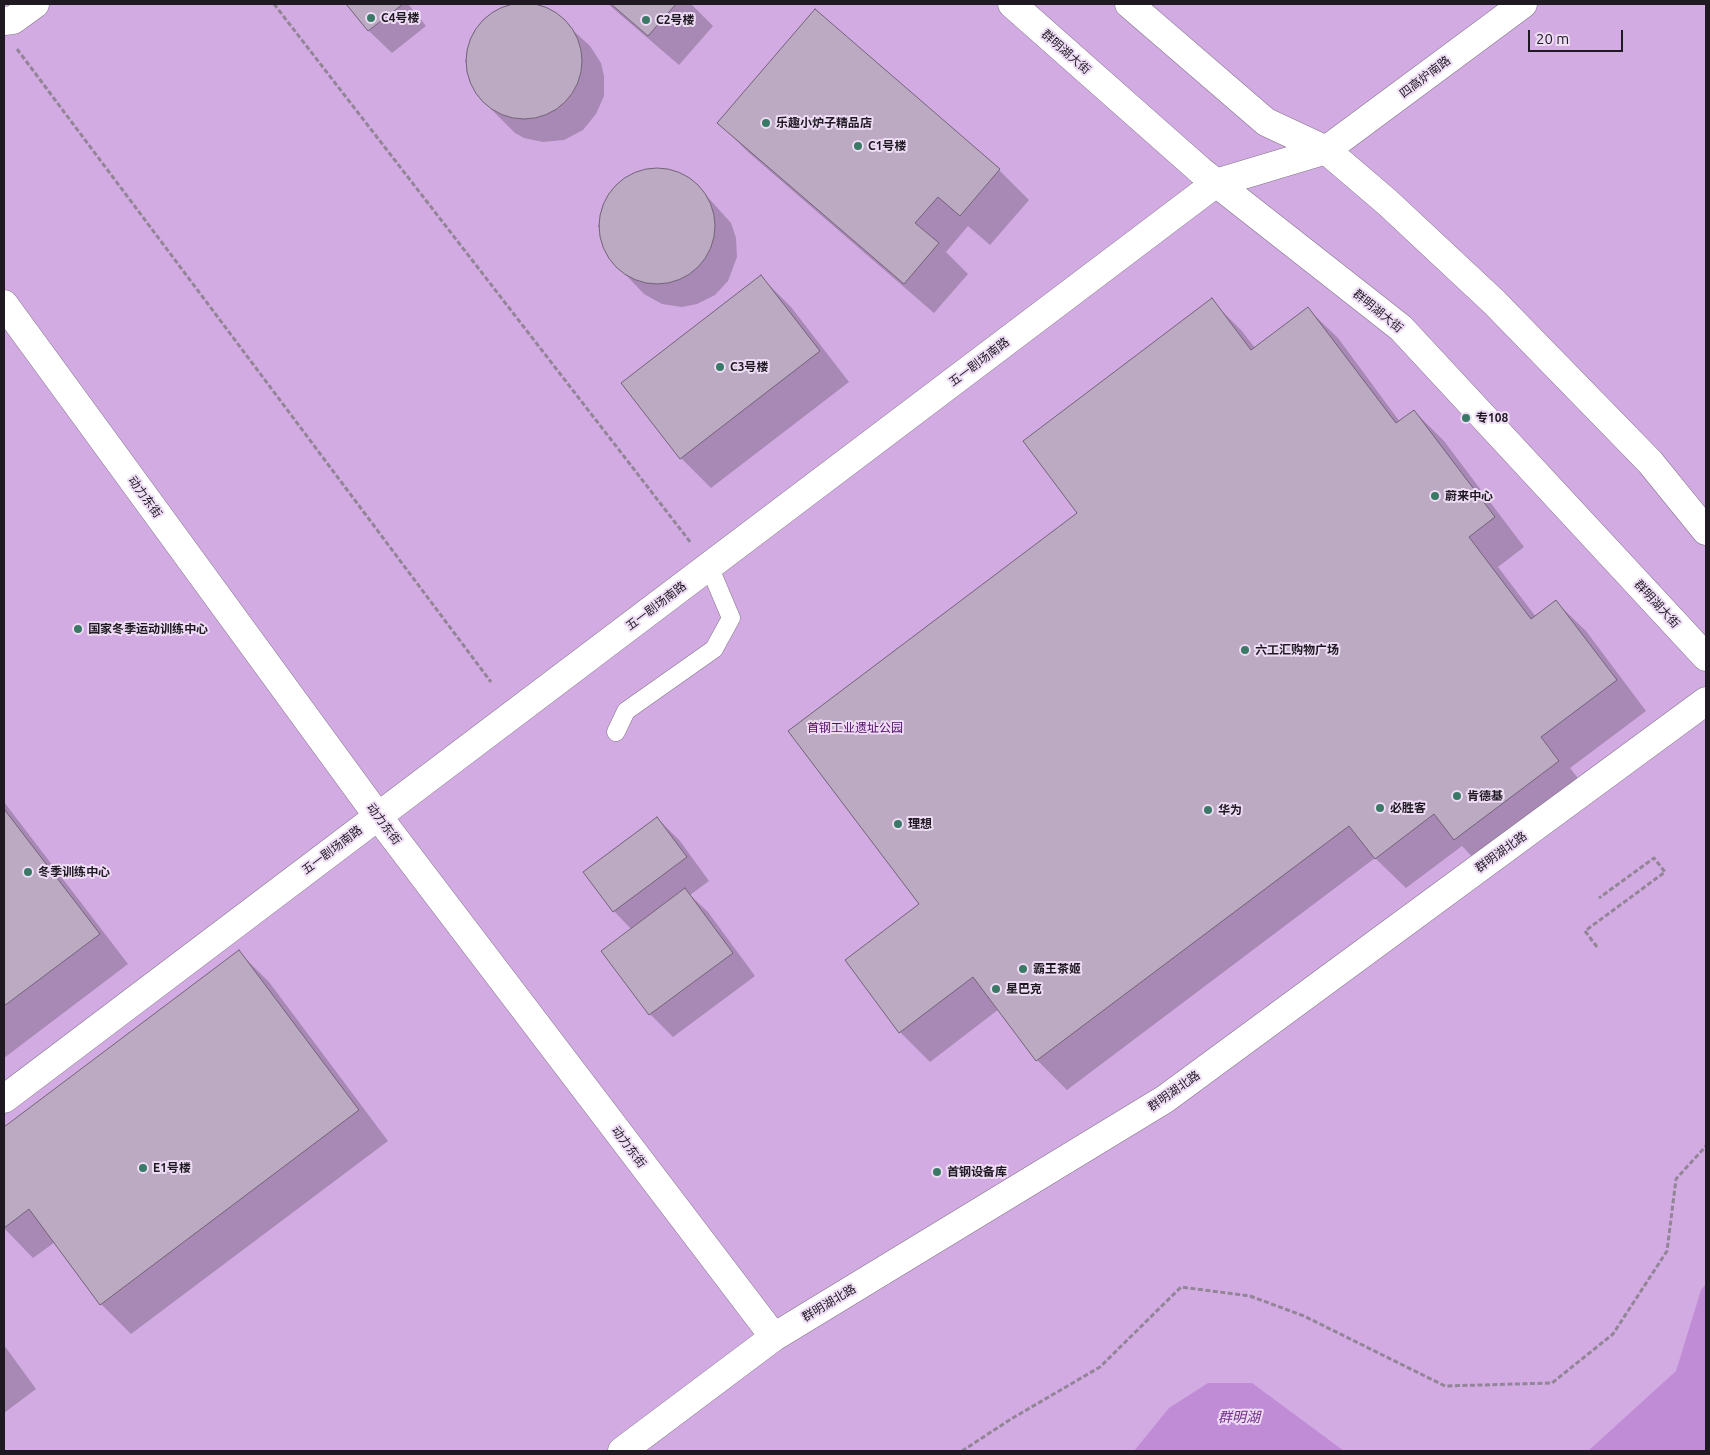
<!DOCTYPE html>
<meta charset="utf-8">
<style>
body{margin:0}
#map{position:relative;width:1710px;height:1455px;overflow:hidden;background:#eedcf5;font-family:Ubuntu,sans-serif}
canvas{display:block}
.frame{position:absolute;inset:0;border:5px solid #1f1922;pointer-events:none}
.scale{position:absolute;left:1528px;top:30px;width:95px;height:22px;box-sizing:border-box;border:2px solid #1f1922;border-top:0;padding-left:6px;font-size:15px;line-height:18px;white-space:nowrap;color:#1f1922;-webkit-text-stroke:4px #eedcf5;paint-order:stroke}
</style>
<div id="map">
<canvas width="1710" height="1455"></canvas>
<div class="frame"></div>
<div class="scale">20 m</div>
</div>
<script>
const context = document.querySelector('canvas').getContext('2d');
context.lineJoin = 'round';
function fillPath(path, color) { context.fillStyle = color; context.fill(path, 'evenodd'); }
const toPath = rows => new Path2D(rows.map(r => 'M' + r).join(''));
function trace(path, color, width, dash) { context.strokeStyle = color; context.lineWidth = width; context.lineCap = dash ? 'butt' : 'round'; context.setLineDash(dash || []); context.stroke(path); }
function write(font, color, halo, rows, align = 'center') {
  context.font = font + ' Ubuntu,"Noto Sans SC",sans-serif'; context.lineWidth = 4; context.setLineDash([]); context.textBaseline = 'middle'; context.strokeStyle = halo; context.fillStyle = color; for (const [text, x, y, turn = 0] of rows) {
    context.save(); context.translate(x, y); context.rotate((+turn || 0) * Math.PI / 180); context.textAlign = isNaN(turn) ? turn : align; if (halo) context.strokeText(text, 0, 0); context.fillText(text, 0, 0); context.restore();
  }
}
const green = toPath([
 [4,4,1706,4,1706,1451,4,1451]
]);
const water = toPath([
 [1706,1284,1706,1451,1588,1451,1676,1371,1701,1290],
 [1208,1383,1252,1383,1344,1451,1134,1451,1169,1408]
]);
const shadow = toPath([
 [348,4,408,4,426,26,392,53,369,31],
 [518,4,538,5,551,10,590,46,601,63,604,76,604,96,596,114,583,130,564,140,543,142,524,138,515,133,477,95,466,69,467,49,472,35,484,19,498,9],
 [608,4,691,4,713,26,679,65],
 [815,11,999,170,1029,200,990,245,968,226,946,252,968,274,934,313,748,152,718,122],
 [655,169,674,171,696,184,731,223,736,238,737,257,728,281,715,295,697,304,682,307,662,304,644,294,607,255,600,229,602,210,615,187,631,175],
 [761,277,791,307,849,382,711,488,681,458],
 [1211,300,1241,330,1255,348,1308,309,1338,338,1400,422,1414,411,1444,441,1524,547,1498,567,1536,617,1556,602,1586,631,1646,711,1570,768,1588,791,1484,869,1462,846,1406,888,1375,858,1067,1090,1037,1060,999,1009,930,1062,900,1032,921,904,1079,513],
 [4,802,128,964,4,1058],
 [657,818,680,841,709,881,690,895,708,912,755,976,673,1037,650,1014,632,930,614,911],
 [239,952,269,982,388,1141,131,1334,101,1304,55,1242,33,1258,4,1228,4,1128],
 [4,1345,36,1389,4,1413]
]);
const building = toPath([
 '466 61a58 58 0 1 1 116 0a58 58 0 1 1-116 0Z',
 [346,4,403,4,368,31,346,4],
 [611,4,676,4,648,36,611,4],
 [815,9,1000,169,960,216,938,197,915,223,939,243,904,284,717,123,815,9],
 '599 226a58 58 0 1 1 116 0a58 58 0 1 1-116 0Z',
 [761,275,820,351,680,459,621,383,761,275],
 [1212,298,1251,350,1308,307,1396,423,1414,410,1495,517,1469,537,1531,619,1556,600,1617,680,1541,737,1559,761,1454,840,1434,814,1375,859,1349,826,1036,1061,973,977,899,1033,845,960,919,904,788,731,1077,513,1023,441,1212,298],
 [4,809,100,934,4,1006,4,809],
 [657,817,687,857,613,912,583,872,657,817],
 [685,888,733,953,649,1015,601,951,685,888],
 [239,950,359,1110,100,1305,29,1209,4,1228,4,1127,239,950]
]);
const path = toPath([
 [274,4,691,543],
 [17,49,491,682],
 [1597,947,1585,931,1665,872,1654,858,1599,898],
 [962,1451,1011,1419,1100,1367,1181,1287,1250,1296,1304,1316,1445,1386,1552,1383,1613,1334,1667,1251,1676,1179,1706,1146]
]);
const service = toPath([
 [616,732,626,711,714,649,731,618,709,566]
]);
const minor = toPath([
 [4,21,13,20,35,4],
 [1326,150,1523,4]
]);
const tertiary = toPath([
 [4,304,377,815,774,1337],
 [4,1099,1216,183,1326,150],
 [622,1451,774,1337,1165,1099,1706,701]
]);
const secondary = toPath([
 [1012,4,1201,171,1401,328,1706,657],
 [1129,4,1266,122,1326,150,1387,202,1494,302,1650,462,1706,531]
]);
const markers = [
 [371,18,5,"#3a7966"],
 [646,20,5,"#3a7966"],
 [766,123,5,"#3a7966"],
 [858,146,5,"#3a7966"],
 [720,367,5,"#3a7966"],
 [1466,418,5,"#3a7966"],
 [1435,496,5,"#3a7966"],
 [78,629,5,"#3a7966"],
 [1245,650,5,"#3a7966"],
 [1457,796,5,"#3a7966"],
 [1380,808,5,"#3a7966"],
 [1208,810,5,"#3a7966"],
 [898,824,5,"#3a7966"],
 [28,872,5,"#3a7966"],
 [1023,969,5,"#3a7966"],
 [996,989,5,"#3a7966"],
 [143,1168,5,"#3a7966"],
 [937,1172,5,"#3a7966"]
];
const poiNames = [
 ["C4号楼",381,18],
 ["C2号楼",656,20],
 ["乐趣小炉子精品店",776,123],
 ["C1号楼",868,146],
 ["C3号楼",730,367],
 ["专108",1476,418],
 ["蔚来中心",1445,496],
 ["国家冬季运动训练中心",88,629],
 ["六工汇购物广场",1255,650],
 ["肯德基",1467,796],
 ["必胜客",1390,808],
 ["华为",1218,810],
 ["理想",908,824],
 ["冬季训练中心",38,872],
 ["霸王茶姬",1033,969],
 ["星巴克",1006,989],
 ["E1号楼",153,1168],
 ["首钢设备库",947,1172]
];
const streetNames = [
 ["群明湖大街",1066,52,41],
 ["四高炉南路",1425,77,-37],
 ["群明湖大街",1378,311,39],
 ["五一剧场南路",979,362,-37],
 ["动力东街",145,497,54],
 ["群明湖大街",1657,604,47],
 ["五一剧场南路",656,606,-37],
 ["动力东街",384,824,53],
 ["五一剧场南路",332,850,-37],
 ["群明湖北路",1501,852,-36],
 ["群明湖北路",1174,1091,-35],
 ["动力东街",629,1147,53],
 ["群明湖北路",829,1303,-31]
];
const parkNames = [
 ["首钢工业遗址公园",855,728]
];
const waterNames = [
 ["群明湖",1239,1417]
];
fillPath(green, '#d2abe2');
fillPath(water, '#c18cd6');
fillPath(shadow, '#0003');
fillPath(building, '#bbaac2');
trace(building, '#736379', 1);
trace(service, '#84748b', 19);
trace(minor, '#84748b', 29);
trace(tertiary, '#84748b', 29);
trace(secondary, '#84748b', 29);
trace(path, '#928597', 3, [5, 2.5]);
trace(service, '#fff', 18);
trace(minor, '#fff', 28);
trace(tertiary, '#fff', 28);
trace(secondary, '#fff', 28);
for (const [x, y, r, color] of markers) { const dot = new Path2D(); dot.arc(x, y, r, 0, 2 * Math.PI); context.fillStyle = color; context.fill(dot); trace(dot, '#eedcf5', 2); }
write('bold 12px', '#1f1922', '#eedcf5', poiNames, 'left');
write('12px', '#1f1922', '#eedcf5', streetNames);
write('12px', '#530c68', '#eedcf5', parkNames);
write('italic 14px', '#723088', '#eedcf5', waterNames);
</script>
